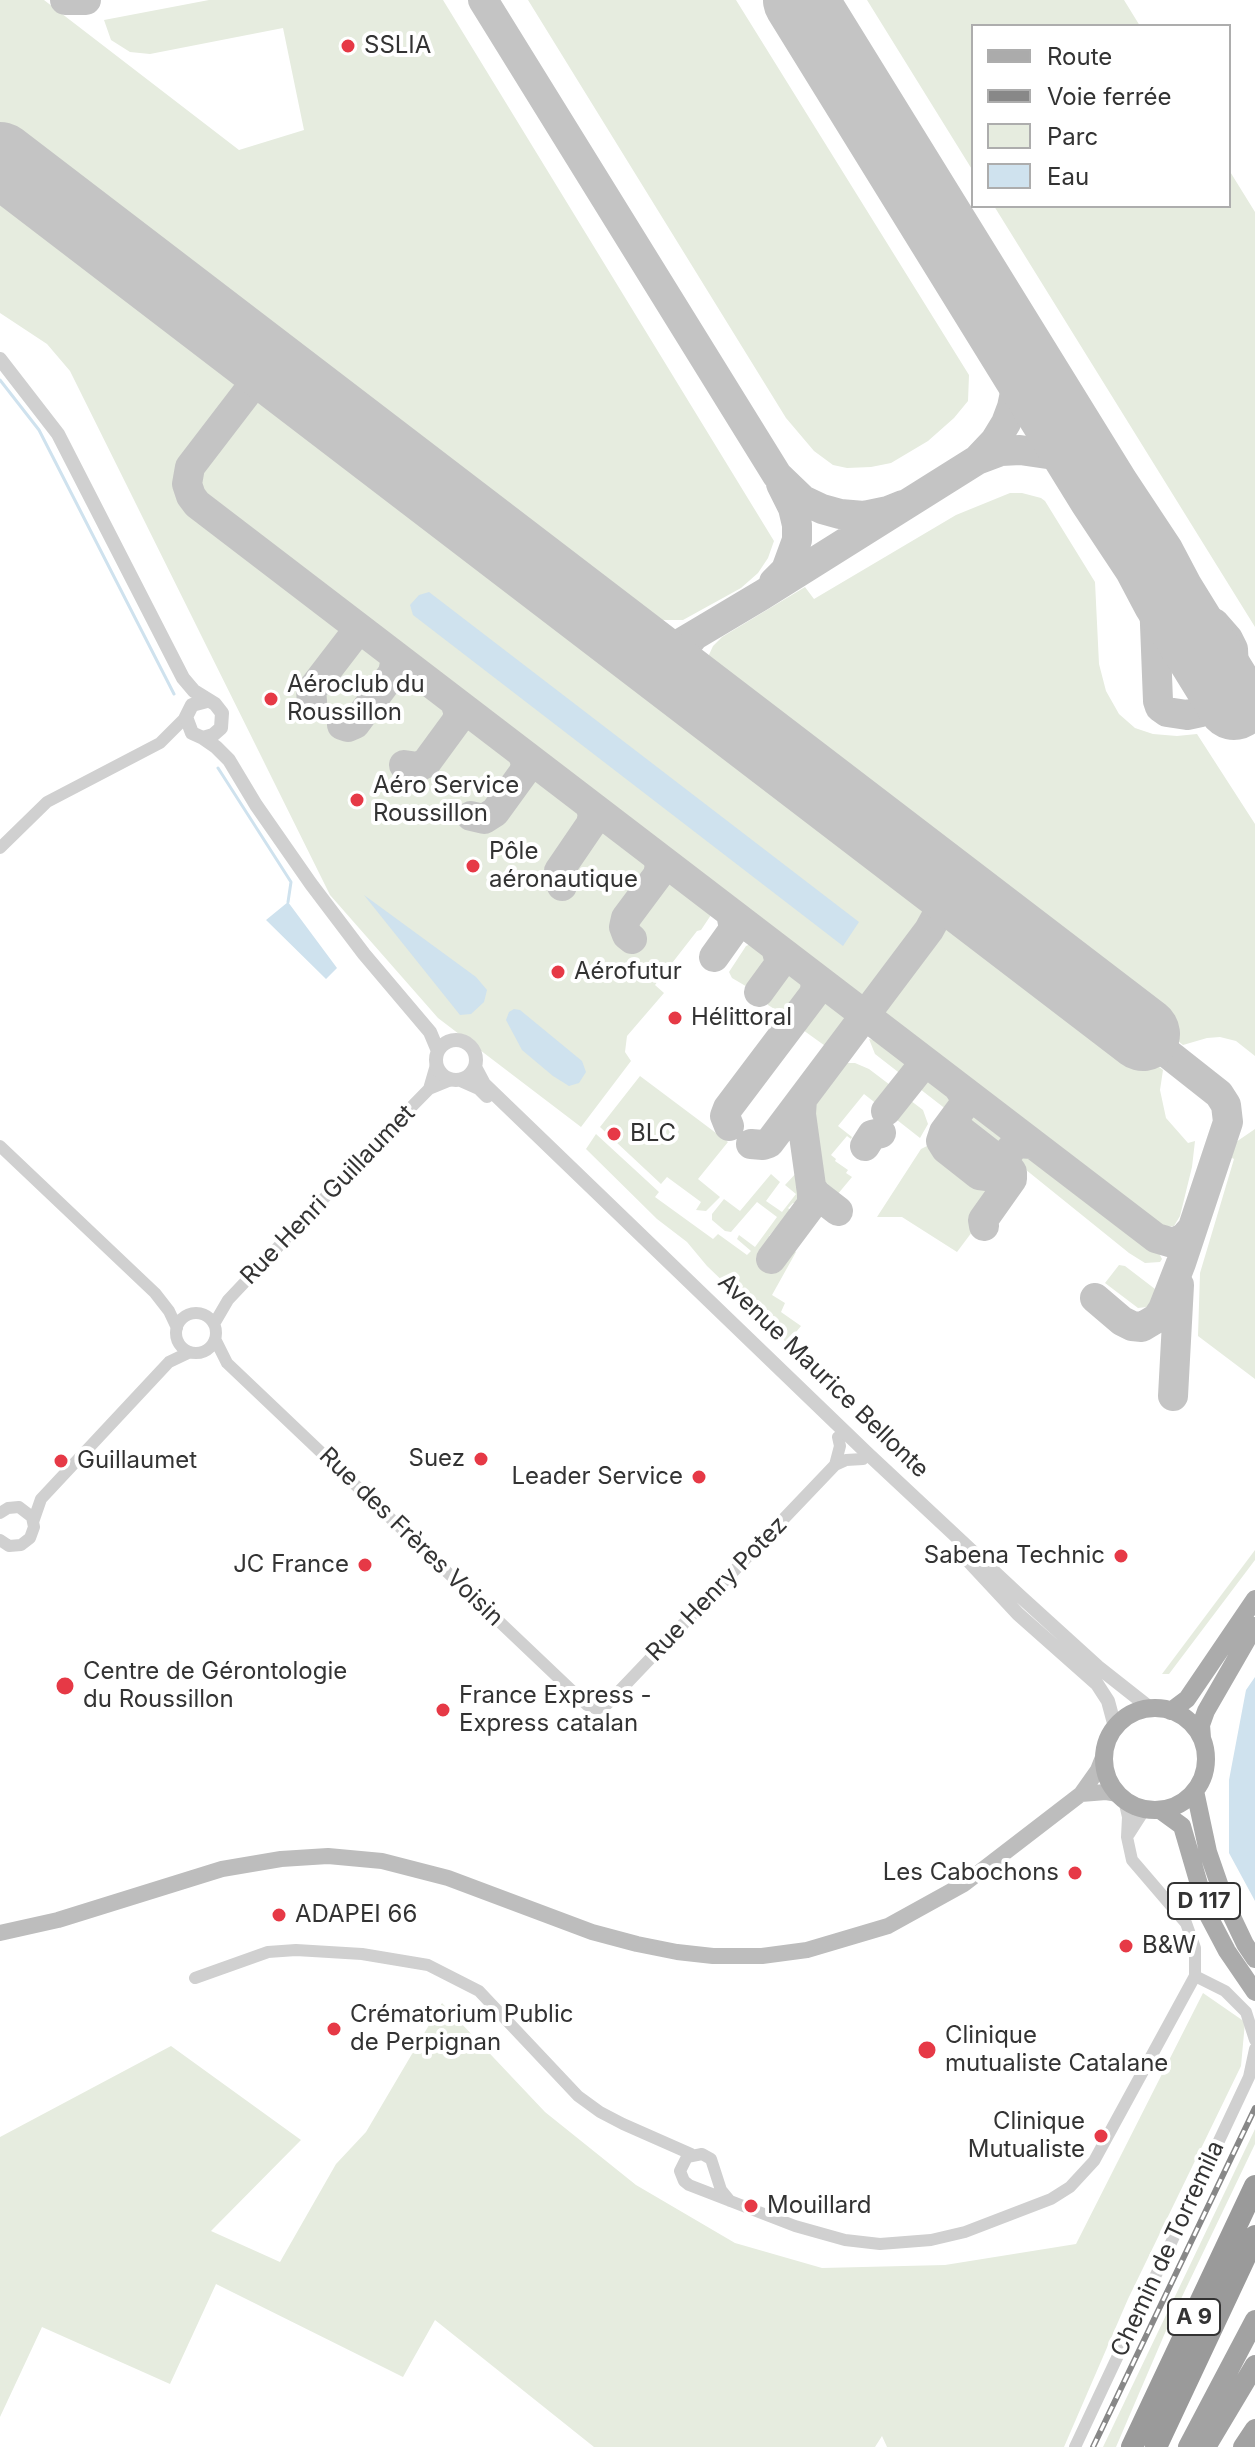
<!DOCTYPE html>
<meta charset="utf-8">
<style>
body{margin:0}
#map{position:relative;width:1255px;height:2447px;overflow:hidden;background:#fff;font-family:Inter,sans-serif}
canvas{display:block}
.legend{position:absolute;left:971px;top:24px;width:260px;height:184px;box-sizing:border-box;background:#fff;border:2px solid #adadad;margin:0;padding:10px 14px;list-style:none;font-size:24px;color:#333}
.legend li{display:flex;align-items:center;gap:16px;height:40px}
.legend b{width:40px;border:2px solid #adadad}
</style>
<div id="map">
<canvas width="1255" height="2447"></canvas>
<ul class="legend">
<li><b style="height:10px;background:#ababab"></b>Route</li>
<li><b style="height:10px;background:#888"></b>Voie ferrée</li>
<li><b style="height:22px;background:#e6ecdf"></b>Parc</li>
<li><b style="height:22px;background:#cfe2ee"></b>Eau</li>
</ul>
</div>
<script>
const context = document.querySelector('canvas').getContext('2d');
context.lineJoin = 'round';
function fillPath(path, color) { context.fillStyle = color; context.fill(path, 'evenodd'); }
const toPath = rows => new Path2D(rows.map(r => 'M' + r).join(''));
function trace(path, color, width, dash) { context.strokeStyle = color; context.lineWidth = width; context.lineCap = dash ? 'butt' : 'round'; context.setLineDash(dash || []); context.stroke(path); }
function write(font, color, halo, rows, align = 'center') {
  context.font = font + ' Inter,sans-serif'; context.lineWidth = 8; context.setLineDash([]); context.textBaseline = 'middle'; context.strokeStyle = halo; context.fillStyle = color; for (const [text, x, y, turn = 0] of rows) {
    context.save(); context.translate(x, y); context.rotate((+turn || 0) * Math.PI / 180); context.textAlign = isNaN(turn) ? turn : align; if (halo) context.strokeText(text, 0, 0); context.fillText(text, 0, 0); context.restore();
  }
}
const green = toPath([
 [0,0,44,0,239,150,304,130,283,28,150,54,130,52,111,40,104,20,209,0,443,0,774,541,768,558,758,573,741,588,683,620,640,620,620,613,0,139],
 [528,0,736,0,969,375,968,401,954,418,928,441,891,463,871,467,847,468,833,465,814,451,786,418],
 [867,0,1124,0,1140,26,973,26,973,171],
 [1229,170,1255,212,1255,627,994,206,1229,206],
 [0,180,233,359,240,370,240,384,186,456,180,469,182,492,194,509,711,911,711,915,701,930,697,931,655,985,664,993,627,1036,625,1052,631,1061,581,1127,438,1018,330,895,70,371,47,344,0,313],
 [267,390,277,391,908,875,923,897,923,918,921,927,876,987,861,995,846,992,200,494,195,475,200,463,253,395],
 [1010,493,1022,493,1041,498,1045,501,1095,582,1099,664,1106,691,1119,714,1135,728,1153,734,1177,736,1197,734,1255,824,1255,1056,1236,1041,1220,1037,1207,1038,1183,1045,720,691,708,670,708,657,713,646,722,637,805,587,814,599,956,515],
 [959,926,982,931,1163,1070,1160,1090,1166,1118,1188,1143,1195,1141,1192,1167,1180,1216,1174,1226,1155,1228,890,1025,885,1010,890,997,936,935,943,930],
 [753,943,770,954,771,960,770,964,753,987,749,988,732,978,729,972,746,946],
 [787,971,794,971,807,982,808,988,791,1013,784,1015,768,1005,765,1000,783,972],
 [824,998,831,999,839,1008,844,1018,842,1035,832,1046,828,1048,803,1030,801,1027,820,999],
 [869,1039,886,1042,957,1098,958,1102,952,1110,947,1110,875,1054],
 [847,1063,855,1063,869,1069,923,1110,928,1124,920,1138,864,1094,838,1126,852,1137,851,1139,847,1136,831,1155,836,1159,835,1161,848,1170,846,1173,852,1177,832,1201,822,1194,808,1105,837,1067],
 [640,1076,728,1142,698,1179,720,1197,706,1211,696,1210,701,1202,667,1177,661,1184,600,1127],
 [973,1112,1005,1133,1007,1138,1002,1147,993,1147,966,1125,966,1117],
 [795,1122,805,1201,798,1205,793,1203,788,1208,794,1213,780,1233,775,1229,769,1236,777,1241,767,1256,774,1260,786,1244,796,1252,772,1295,785,1303,781,1312,801,1326,787,1343,707,1266,687,1242,657,1219,586,1149,596,1134,659,1192,655,1197,713,1239,718,1234,747,1255,751,1251,737,1239,739,1235,755,1247,777,1217,757,1202,731,1232,725,1231,712,1220,712,1214,724,1199,740,1211,771,1174,780,1182,766,1201,782,1212,796,1194,785,1185,798,1171,793,1132],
 [1255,1129,1255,1379,1198,1336,1200,1273,1234,1159,1230,1157,1236,1142],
 [927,1146,933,1146,991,1192,969,1223,972,1232,957,1252,902,1217,877,1217,921,1149],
 [1023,1151,1028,1152,1158,1251,1162,1259,1160,1262,1145,1263,1129,1253,1015,1161,1019,1152],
 [1119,1265,1125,1266,1155,1289,1153,1301,1147,1307,1138,1308,1105,1283],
 [1255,1550,1255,1560,1169,1674,1162,1674],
 [1203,1993,1245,2022,1241,2066,1128,2299,1064,2447,887,2447,882,2436,875,2447,594,2447,435,2320,403,2377,216,2284,170,2384,42,2327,0,2417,0,2137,171,2046,301,2140,211,2231,280,2262,336,2164,366,2132,442,2003,545,2112,636,2185,735,2243,822,2268,945,2265,1076,2244],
 [1255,2129,1255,2144,1168,2326,1116,2447,1103,2447]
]);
const water = toPath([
 [429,592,859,922,843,946,413,615,410,605,419,595],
 [364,895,476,977,487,990,484,1002,471,1014,460,1015],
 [288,902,337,968,326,979,266,920],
 [514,1009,520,1010,582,1061,586,1072,579,1083,569,1086,553,1076,522,1050,506,1020,509,1012],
 [1255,1677,1255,1901,1229,1853,1229,1780,1246,1690]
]);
const stream = toPath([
 [0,380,39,430,174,694],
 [218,768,291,882,288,902]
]);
const taxiway = toPath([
 [65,0,86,0],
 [483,0,777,475,803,500,822,509,840,514,864,516,888,511,903,505],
 [243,344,256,364,256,377,252,386],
 [295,384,281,377,266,374,260,377,252,386,190,467,187,484,191,496,197,504,1156,1238,1173,1243,1184,1238,1192,1229],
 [977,460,1001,451,1020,450,1054,455,1083,471,1104,492],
 [1149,560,1153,574,1158,701,1160,707,1167,712,1187,715,1201,712,1221,699,1227,692,1234,671,1233,649,1228,639,1214,623,1185,612,1168,596],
 [774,582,786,570,797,540,797,525,793,508,781,484],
 [626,638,646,650,658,652,673,648,762,595,977,460,995,441,1006,423,1012,407,1017,383,1016,367,1007,333],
 [691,687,678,675,674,660,693,637],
 [312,701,311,691,354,635,354,625],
 [342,725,348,727,355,724,393,673,395,663,393,654],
 [404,765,418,767,426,763,456,722,459,714,455,702],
 [471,816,484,819,495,812,524,772,526,763,522,753],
 [562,886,559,880,559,871,591,824,593,814,590,806],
 [632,939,627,935,624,927,626,918,658,875,660,865,657,857],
 [714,957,734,929,731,913],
 [759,992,778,966,779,959,776,948],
 [959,1088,964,1096,964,1105,944,1132,941,1141,946,1149,979,1175,987,1176,991,1174,1016,1143,1032,1144],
 [886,1111,925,1062],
 [957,1115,956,1121,959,1129,1009,1168],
 [729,1126,725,1116,728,1108,814,994,816,985,813,976],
 [751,1144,763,1145,769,1143,929,930,940,910,941,892,934,878,914,859],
 [865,1146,872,1135,881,1133],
 [811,1187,816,1194,838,1211],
 [984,1226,983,1220,1012,1179,1012,1172,1006,1164,1007,1154,1005,1155],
 [771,1259,812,1204,812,1193,801,1114,802,1099],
 [1095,1298,1122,1321,1132,1326,1142,1327,1157,1318,1163,1309,1181,1263,1228,1122,1226,1105,1219,1094,1143,1034],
 [1173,1396,1179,1285]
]);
const runway = toPath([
 [800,0,1104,492,1149,560,1168,596,1234,703],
 [0,159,1143,1034]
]);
const minor = toPath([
 [0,848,47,802,160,743,186,717],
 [429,1089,436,1065],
 [0,1146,155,1293,169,1311,177,1328],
 '176 1333a20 20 0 1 1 40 0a20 20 0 1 1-40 0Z',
 [214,1324,228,1300,381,1138,429,1089,451,1080],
 [215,1339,227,1363,587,1705,597,1709,607,1704,835,1465,846,1460,863,1459],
 [835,1465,840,1446,838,1437],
 [0,1513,8,1508,19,1507,32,1517,34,1527,30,1538,21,1545,9,1546,0,1540],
 [33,1522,41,1499,169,1362,190,1352],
 [1129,1834,1145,1809],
 [1195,1976,1225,1991,1246,2012,1255,2040],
 [195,1978,268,1952,296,1950,362,1954,428,1965,479,1991,578,2096,600,2112,623,2124,691,2154],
 [730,2201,721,2190,711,2159,702,2154,687,2157,680,2171,684,2181,689,2185,795,2226,845,2240,880,2244,931,2240,965,2232,1051,2199,1070,2187,1094,2161,1195,1976,1195,1948,1186,1923,1132,1860,1127,1837,1128,1817,1124,1800],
 [1075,2447,1249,2077,1255,2049]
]);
const tertiary = toPath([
 [0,359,58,434,183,678,194,691,215,704,222,713,221,728,213,735,203,738,192,733,186,717,192,705,207,701],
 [203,738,216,747,229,760,256,805,311,884,364,954,430,1032,438,1051],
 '436 1060a20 20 0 1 1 40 0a20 20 0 1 1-40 0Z',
 [475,1067,484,1084,868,1454,1020,1596,1098,1667,1150,1708],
 [461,1080,479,1088,487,1096],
 [963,1555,1018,1614,1097,1684,1108,1701,1115,1727]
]);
const secondary = toPath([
 [1081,1794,1106,1792,1118,1794],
 [0,1933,58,1920,222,1869,281,1859,328,1856,382,1861,448,1878,592,1932,637,1944,677,1952,713,1956,762,1956,807,1950,888,1926,964,1884,1081,1794,1098,1770,1104,1755]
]);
const primary = toPath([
 '1104 1759a51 51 0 1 1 102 0a51 51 0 1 1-102 0Z',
 [1171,1711,1187,1699,1255,1599],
 [1202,1738,1201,1725,1206,1711,1255,1626],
 [1195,1791,1208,1852,1226,1904,1245,1944,1255,1959],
 [1160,1810,1182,1826,1208,1915,1227,1951,1255,1992]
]);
const trunk = toPath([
 [1188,2447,1255,2320],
 [1206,2447,1255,2365],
 [1243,2447,1255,2429]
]);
const motorway = toPath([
 [1132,2447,1255,2186],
 [1156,2447,1255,2236]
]);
const rail = toPath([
 [1093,2447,1255,2108]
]);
const markers = [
 [348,46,8,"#e63946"],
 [271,699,8,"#e63946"],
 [357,800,8,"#e63946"],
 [473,866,8,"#e63946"],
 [558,972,8,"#e63946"],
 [675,1018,8,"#e63946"],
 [614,1134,8,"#e63946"],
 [481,1459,8,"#e63946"],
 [61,1461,8,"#e63946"],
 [699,1477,8,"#e63946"],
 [1121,1556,8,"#e63946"],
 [365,1565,8,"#e63946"],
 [65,1686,10,"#e63946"],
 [443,1710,8,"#e63946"],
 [1075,1873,8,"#e63946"],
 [279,1915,8,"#e63946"],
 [1126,1946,8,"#e63946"],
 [334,2029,8,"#e63946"],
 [927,2050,10,"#e63946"],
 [1101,2136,8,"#e63946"],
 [751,2206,8,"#e63946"]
];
const shields = [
 [1204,1901,72],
 [1194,2317,52]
];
const shieldNames = [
 ["D 117",1204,1901],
 ["A 9",1194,2317]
];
const poiNames = [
 ["SSLIA",364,46],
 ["Aéroclub du",287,685],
 ["Roussillon",287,713],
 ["Aéro Service",373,786],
 ["Roussillon",373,814],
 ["Pôle",489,852],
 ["aéronautique",489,880],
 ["Aérofutur",574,972],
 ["Hélittoral",691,1018],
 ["BLC",630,1134],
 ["Suez",465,1459,"right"],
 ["Guillaumet",77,1461],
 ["Leader Service",683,1477,"right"],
 ["Sabena Technic",1105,1556,"right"],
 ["JC France",349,1565,"right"],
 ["Centre de Gérontologie",83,1672],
 ["du Roussillon",83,1700],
 ["France Express -",459,1696],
 ["Express catalan",459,1724],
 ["Les Cabochons",1059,1873,"right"],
 ["ADAPEI 66",295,1915],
 ["B&W",1142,1946],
 ["Crématorium Public",350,2015],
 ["de Perpignan",350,2043],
 ["Clinique",945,2036],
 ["mutualiste Catalane",945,2064],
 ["Clinique",1085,2122,"right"],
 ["Mutualiste",1085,2150,"right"],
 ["Mouillard",767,2206]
];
const streetNames = [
 ["Rue Henri Guillaumet",328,1195,-46],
 ["Avenue Maurice Bellonte",823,1376,44],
 ["Rue des Frères Voisin",411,1537,44],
 ["Rue Henry Potez",717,1589,-46],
 ["Chemin de Torremila",1168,2249,-65]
];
fillPath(green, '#e6ecdf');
fillPath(water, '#cfe2ee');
trace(stream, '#cfe2ee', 3);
trace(taxiway, '#c4c4c4', 30);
trace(runway, '#c4c4c4', 74);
trace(minor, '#d0d0d0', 12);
trace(tertiary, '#d0d0d0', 14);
trace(secondary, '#bdbdbd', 16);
trace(primary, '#ababab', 18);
trace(trunk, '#a2a2a2', 20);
trace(motorway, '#9a9a9a', 22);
trace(rail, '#888', 6);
trace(rail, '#fff', 3, [9]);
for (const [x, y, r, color] of markers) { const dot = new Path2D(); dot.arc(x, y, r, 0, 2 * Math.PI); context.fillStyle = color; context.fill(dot); trace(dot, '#fff', 3); }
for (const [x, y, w] of shields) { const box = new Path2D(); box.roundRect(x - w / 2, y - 18, w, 36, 6); context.fillStyle = '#fff'; context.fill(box); trace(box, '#333', 2); }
write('bold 22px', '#333', null, shieldNames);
write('24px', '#333', '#fff', poiNames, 'left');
write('24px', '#333', '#fff', streetNames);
</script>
